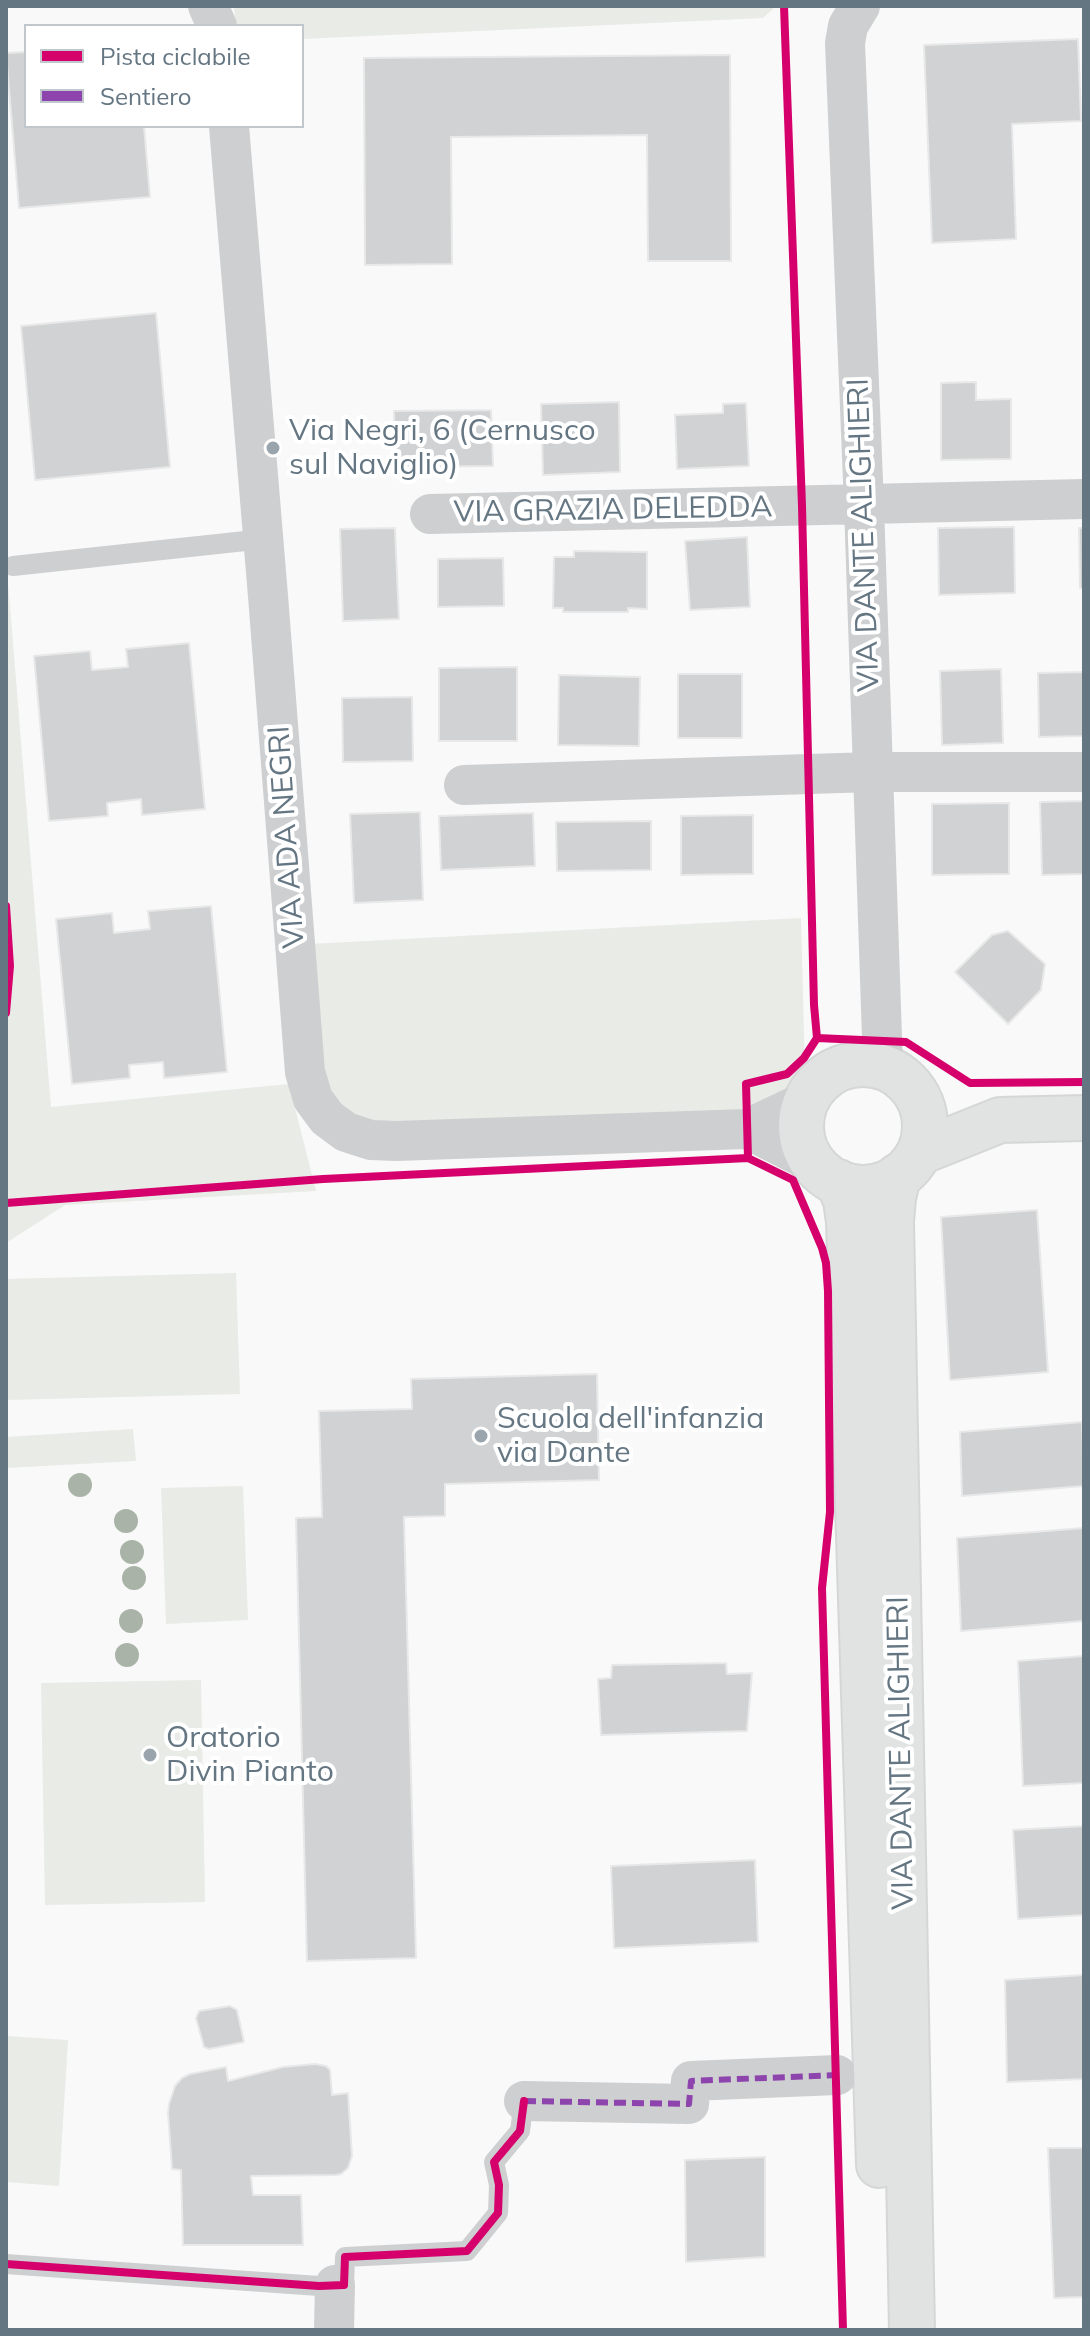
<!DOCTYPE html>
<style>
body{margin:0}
#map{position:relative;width:1090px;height:2336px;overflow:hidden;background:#f9f9f9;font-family:Mulish,sans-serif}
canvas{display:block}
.frame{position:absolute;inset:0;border:8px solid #657683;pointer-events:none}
.legend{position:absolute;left:24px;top:24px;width:280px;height:104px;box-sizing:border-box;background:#fff;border:2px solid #c1c8cd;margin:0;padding:10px 14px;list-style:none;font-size:24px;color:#657683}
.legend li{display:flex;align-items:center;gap:16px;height:40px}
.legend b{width:40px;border:2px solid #c1c8cd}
</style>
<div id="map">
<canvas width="1090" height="2336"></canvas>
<div class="frame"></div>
<ul class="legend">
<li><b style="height:10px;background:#d6006c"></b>Pista ciclabile</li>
<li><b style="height:10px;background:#8e44ad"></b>Sentiero</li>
</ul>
</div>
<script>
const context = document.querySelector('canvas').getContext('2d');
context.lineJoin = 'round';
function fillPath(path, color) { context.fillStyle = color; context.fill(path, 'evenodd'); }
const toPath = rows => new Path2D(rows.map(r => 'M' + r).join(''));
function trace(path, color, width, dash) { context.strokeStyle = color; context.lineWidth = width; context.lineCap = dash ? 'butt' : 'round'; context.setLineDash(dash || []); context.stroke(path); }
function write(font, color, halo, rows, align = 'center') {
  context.font = font + ' Mulish,sans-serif'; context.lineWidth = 8; context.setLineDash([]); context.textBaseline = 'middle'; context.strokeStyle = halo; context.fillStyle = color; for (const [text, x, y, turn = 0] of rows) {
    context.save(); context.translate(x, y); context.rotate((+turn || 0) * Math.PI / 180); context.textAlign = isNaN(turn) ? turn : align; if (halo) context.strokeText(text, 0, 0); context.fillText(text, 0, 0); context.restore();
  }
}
const green = toPath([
 [234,6,776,6,763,18,302,39,302,26,236,26],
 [6,558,51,1107,289,1084,316,1191,65,1205,6,1243],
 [801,918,805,1073,784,1090,760,1103,730,1114,363,1123,327,1092,310,944],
 [236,1273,240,1394,6,1400,6,1279],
 [133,1429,136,1461,6,1468,6,1437],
 [243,1486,248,1620,166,1624,161,1488],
 [201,1680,205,1902,45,1905,41,1683],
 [6,2036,68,2040,59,2186,6,2182]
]);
const building = toPath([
 [1078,39,1081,121,1012,124,1016,239,932,243,924,45,1078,39],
 [26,52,26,126,144,126,150,197,19,208,6,53,26,52],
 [730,55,731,261,648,261,647,135,451,137,452,264,365,265,364,58,730,55],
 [156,313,170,467,35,480,21,326,156,313],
 [976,382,976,400,1011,399,1011,459,941,460,941,383,976,382],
 [619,402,620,472,543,475,541,404,619,402],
 [746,403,749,466,677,469,675,415,723,413,723,404,746,403],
 [491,410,493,466,395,467,394,411,491,410],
 [1014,527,1015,593,939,595,938,528,1014,527],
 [395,528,399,619,343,621,340,529,395,528],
 [1079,528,1084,528,1084,588,1080,588,1079,528],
 [747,537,750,607,690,610,685,541,747,537],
 [574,551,647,552,647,609,628,608,628,612,563,612,563,608,553,608,554,557,574,557,574,551],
 [503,558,504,606,438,607,438,559,503,558],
 [189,643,205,809,142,815,141,799,107,803,108,816,49,821,34,656,90,651,92,670,128,667,126,649,189,643],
 [517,667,517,741,439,741,439,668,517,667],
 [1001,669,1003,743,942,745,940,671,1001,669],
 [1084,672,1084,736,1039,737,1038,673,1084,672],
 [678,674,742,674,742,738,678,738,678,674],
 [559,675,640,677,639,746,558,745,559,675],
 [412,697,413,761,343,762,342,698,412,697],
 [1084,801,1084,874,1042,875,1040,802,1084,801],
 [1009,803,1009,874,932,875,932,804,1009,803],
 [420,812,423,900,354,903,350,814,420,812],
 [533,813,535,866,441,870,439,816,533,813],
 [753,815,753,874,681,875,681,816,753,815],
 [651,821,651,870,557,871,556,822,651,821],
 [211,906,227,1072,164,1078,163,1062,129,1065,130,1078,72,1084,56,919,112,913,114,933,150,929,148,911,211,906],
 [1008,931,1045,964,1041,990,1008,1024,955,972,992,935,1008,931],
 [1037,1210,1048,1372,950,1380,941,1217,1037,1210],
 [597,1374,599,1480,445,1484,445,1516,404,1517,416,1958,307,1961,296,1518,322,1517,319,1411,412,1409,411,1379,597,1374],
 [1082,1422,1084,1486,962,1496,960,1432,1082,1422],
 [1084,1528,1084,1621,961,1631,957,1538,1084,1528],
 [1084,1656,1084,1783,1023,1786,1018,1661,1084,1656],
 [726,1663,727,1674,752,1673,747,1731,601,1735,598,1679,611,1678,612,1665,726,1663],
 [1084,1826,1084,1915,1018,1919,1013,1830,1084,1826],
 [755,1860,758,1942,614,1948,611,1866,755,1860],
 [1084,1975,1084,2079,1007,2082,1005,1980,1084,1975],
 [230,2006,237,2010,244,2042,209,2049,204,2047,196,2018,199,2011,230,2006],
 [315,2064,326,2066,330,2070,332,2095,348,2093,352,2156,348,2168,341,2174,336,2175,251,2176,253,2195,301,2195,303,2245,183,2245,181,2170,172,2169,168,2113,169,2104,175,2086,182,2078,190,2074,226,2067,228,2081,283,2067,315,2064],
 [1048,2148,1084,2148,1084,2297,1054,2298,1048,2148],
 [765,2157,765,2257,686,2262,685,2160,765,2157]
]);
const lane = toPath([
 [13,566,264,539],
 [6,2264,319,2286,344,2285,345,2257,467,2251,498,2213,499,2185,494,2162,520,2131,524,2101]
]);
const street = toPath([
 [208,6,217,26],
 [860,6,848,26,845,43,864,505,883,1067],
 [229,126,268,596,305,1072,313,1099,327,1118,346,1132,371,1140,396,1141,747,1129,808,1100],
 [430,514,1084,499],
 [464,785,872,772,1084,772],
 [747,1129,812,1162],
 [524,2101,689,2104,691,2081,837,2075],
 [334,2330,335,2285]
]);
const secondary = toPath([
 '801 1126a62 62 0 1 1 124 0a62 62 0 1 1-124 0Z',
 [920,1152,1000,1120,1084,1118],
 [898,1176,893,1198,891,1221,912,2330],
 [838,1182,846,1200,849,1222,879,2165]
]);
const quiet = toPath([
 [524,2101,689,2104,691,2081,837,2075]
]);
const cycleway = toPath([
 [784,6,802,506,814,1005,817,1038],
 [6,906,10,966,6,1013],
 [748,1158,746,1084,787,1074,804,1058,817,1038,906,1042,970,1083,1084,1082],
 [6,1203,323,1179,748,1158,793,1180,822,1248,826,1263,828,1291,830,1512,822,1588,843,2330],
 [6,2264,319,2286,344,2285,345,2257,467,2251,498,2213,499,2185,494,2162,520,2131,524,2101]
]);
const trees = [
 [80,1485],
 [126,1521],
 [132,1552],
 [134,1578],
 [131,1621],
 [127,1655]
];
const markers = [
 [273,448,8,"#99a4ac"],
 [481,1436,8,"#99a4ac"],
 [150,1755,8,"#99a4ac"]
];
const poiNames = [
 ["Via Negri, 6 (Cernusco",289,431],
 ["sul Naviglio)",289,465],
 ["Scuola dell'infanzia",497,1419],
 ["via Dante",497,1453],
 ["Oratorio",166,1738],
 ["Divin Pianto",166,1772]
];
const streetNames = [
 ["VIA GRAZIA DELEDDA",613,510,-1],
 ["VIA DANTE ALIGHIERI",864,535,-92],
 ["VIA ADA NEGRI",287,837,-94],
 ["VIA DANTE ALIGHIERI",901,1753,-91]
];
fillPath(green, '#e8ebe6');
fillPath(building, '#d0d2d3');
trace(building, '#e8e8e8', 2);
trace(secondary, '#d5d6d7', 48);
trace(lane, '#cecfd0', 20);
trace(street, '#cecfd0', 40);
trace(secondary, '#e1e2e2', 44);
trace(quiet, '#8e44ad', 6, [12, 6]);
trace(cycleway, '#d6006c', 8);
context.fillStyle = '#a9b3a7';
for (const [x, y] of trees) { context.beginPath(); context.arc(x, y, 12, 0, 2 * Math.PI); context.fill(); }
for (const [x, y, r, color] of markers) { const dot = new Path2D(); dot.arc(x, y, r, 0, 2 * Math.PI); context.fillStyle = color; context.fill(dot); trace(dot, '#fff', 3); }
write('30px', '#657683', '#fff', poiNames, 'left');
write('30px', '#657683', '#fff', streetNames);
</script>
